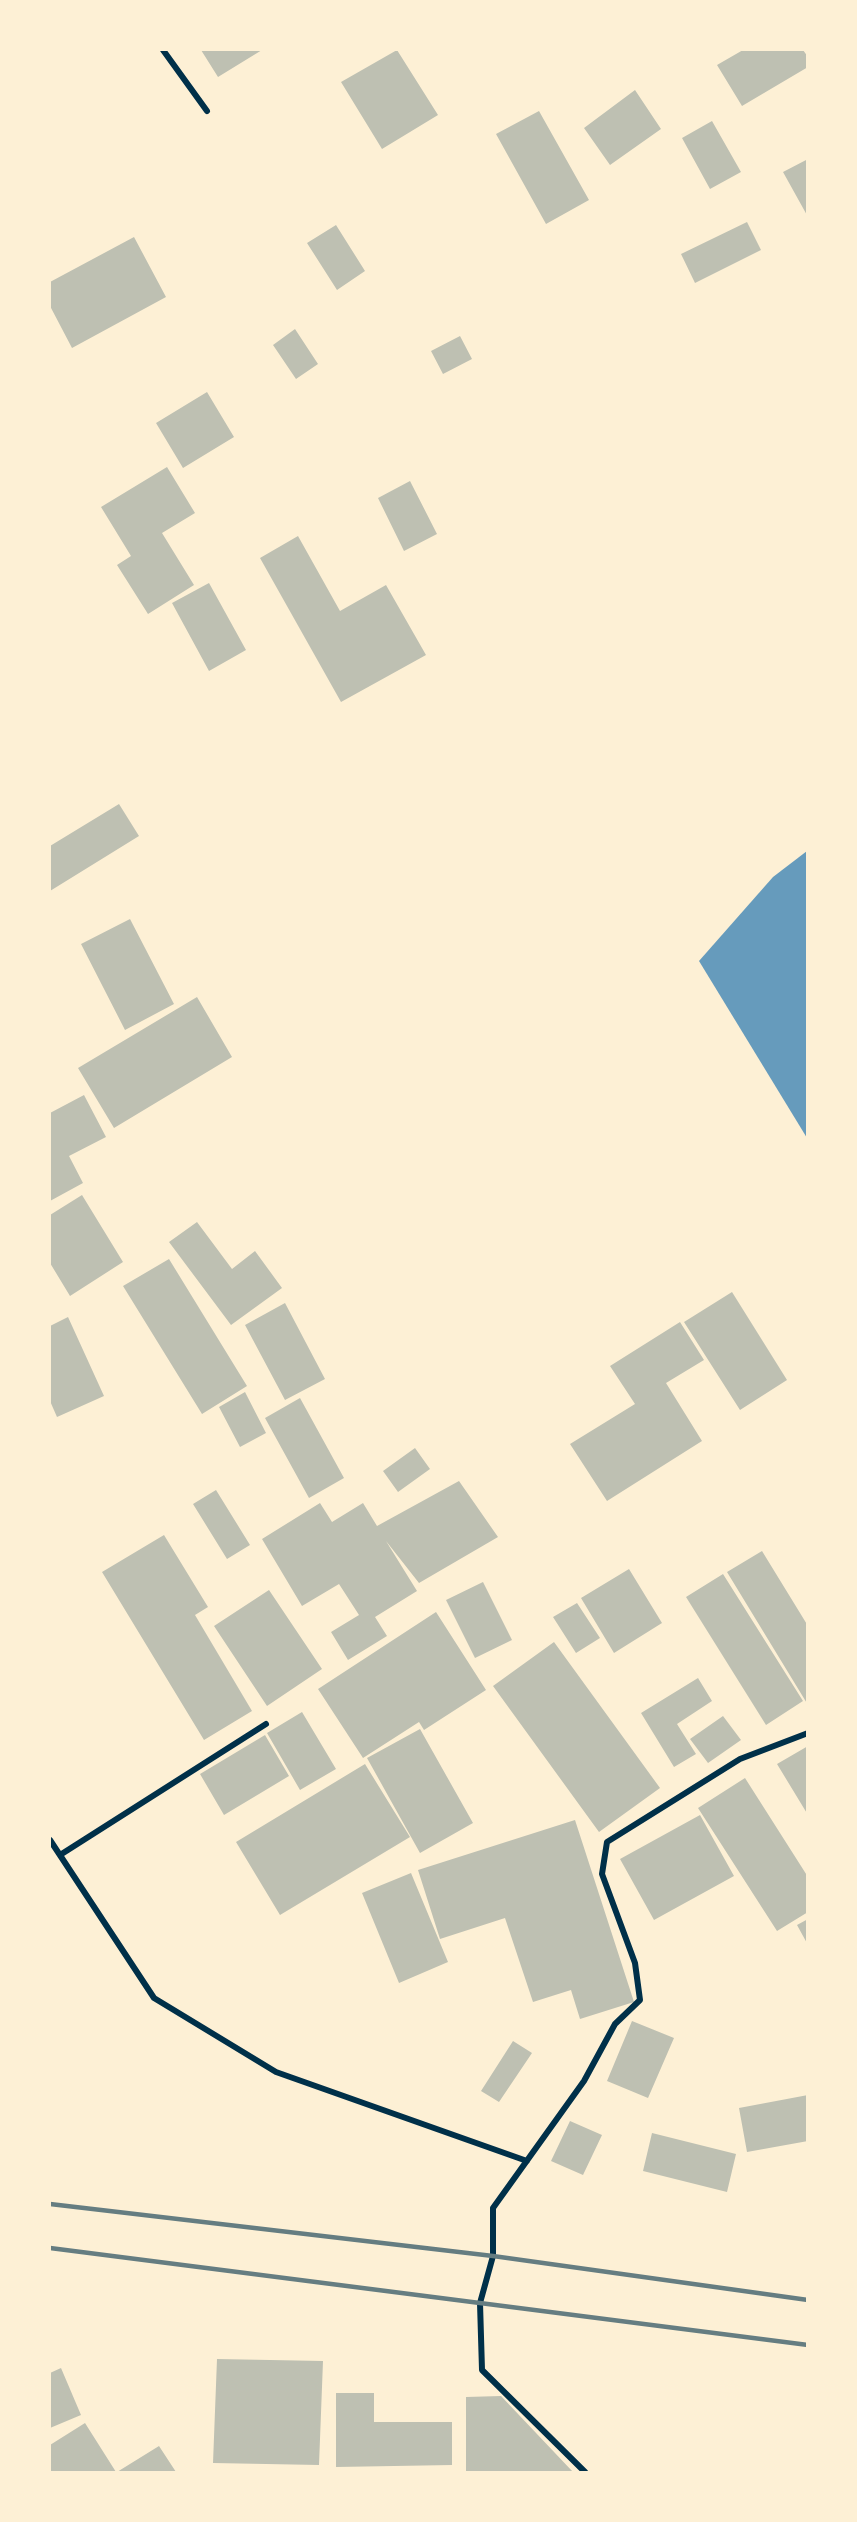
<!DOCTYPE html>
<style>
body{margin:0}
#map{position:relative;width:857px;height:2522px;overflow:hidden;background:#fdf0d5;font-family:"DM Sans",sans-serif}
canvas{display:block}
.frame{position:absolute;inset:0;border:51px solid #fdf0d5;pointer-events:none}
</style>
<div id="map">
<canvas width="857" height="2522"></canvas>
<div class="frame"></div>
</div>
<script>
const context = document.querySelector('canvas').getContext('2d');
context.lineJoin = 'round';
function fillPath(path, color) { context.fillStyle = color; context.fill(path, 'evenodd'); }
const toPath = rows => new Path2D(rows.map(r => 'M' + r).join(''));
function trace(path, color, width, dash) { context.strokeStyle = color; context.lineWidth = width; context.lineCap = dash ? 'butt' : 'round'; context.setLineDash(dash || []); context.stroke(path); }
const water = toPath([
 [807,851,807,1138,699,961,773,877]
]);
const building = toPath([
 [201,50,262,50,218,77],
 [397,50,438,115,382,149,341,82],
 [743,50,803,50,808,57,808,67,742,106,717,65],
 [635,90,661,129,610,165,584,128],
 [539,111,589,200,546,224,496,134],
 [712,121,741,172,710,189,682,138],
 [808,159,808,217,783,172],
 [747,222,761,250,695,283,681,254],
 [336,225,365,271,337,290,307,243],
 [134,237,166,297,72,348,50,306,50,282],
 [295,329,318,364,296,379,273,345],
 [460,336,472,359,443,374,431,351],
 [207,392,234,437,183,468,156,423],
 [167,467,195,513,162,533,194,585,148,614,117,565,131,556,101,507],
 [410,481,437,534,404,551,378,498],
 [298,536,340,611,386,585,426,655,341,702,260,558],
 [209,583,246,650,209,671,172,603],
 [119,804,139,836,50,891,50,846],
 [130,919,174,1004,125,1030,81,944],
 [197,997,232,1057,114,1128,78,1068],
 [84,1095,106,1137,69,1156,83,1183,50,1201,50,1113],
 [82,1195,123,1262,70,1296,50,1263,50,1215],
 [197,1222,232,1269,255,1251,282,1288,231,1325,169,1242],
 [169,1259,247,1386,202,1414,123,1286],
 [732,1292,787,1380,740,1410,684,1322],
 [285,1303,325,1379,285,1400,245,1325],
 [68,1317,104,1396,57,1417,50,1401,50,1326],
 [680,1322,704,1360,666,1383,702,1441,607,1501,570,1444,635,1404,610,1366],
 [245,1392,266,1433,240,1447,219,1407],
 [300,1398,344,1478,309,1498,265,1418],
 [415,1448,430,1469,398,1492,383,1471],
 [459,1481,498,1537,419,1583,386,1541,417,1591,375,1617,387,1636,348,1660,331,1632,359,1615,339,1584,302,1606,262,1539,320,1503,332,1522,363,1503,377,1526],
 [216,1490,250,1545,227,1559,193,1504],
 [164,1535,208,1607,195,1615,252,1711,204,1740,102,1572],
 [762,1551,808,1626,808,1705,727,1572],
 [629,1569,662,1623,614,1653,581,1598],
 [723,1574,803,1701,766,1725,686,1597],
 [483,1582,512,1640,475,1658,446,1600],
 [269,1590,322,1669,267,1706,214,1626],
 [577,1603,600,1638,576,1653,553,1617],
 [436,1612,486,1690,424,1730,419,1722,363,1758,318,1689],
 [554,1642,660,1788,599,1832,493,1686],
 [698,1678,712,1701,677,1724,696,1754,674,1767,641,1713],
 [302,1712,336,1769,300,1790,267,1733],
 [723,1716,741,1740,708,1763,690,1739],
 [420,1729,473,1823,420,1853,367,1758],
 [265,1735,289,1776,224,1815,200,1774],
 [808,1746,808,1815,777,1764],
 [365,1764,410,1837,280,1915,236,1842],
 [745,1778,808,1877,808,1912,777,1931,698,1808],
 [700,1815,734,1876,654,1920,620,1859],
 [575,1820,634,2002,580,2019,571,1990,533,2002,505,1918,440,1939,418,1870],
 [411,1873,448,1962,399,1983,362,1893],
 [808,1919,808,1945,797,1925],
 [632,2021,674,2038,648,2098,607,2081],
 [513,2041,532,2053,499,2102,481,2091],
 [808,2095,808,2141,747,2152,739,2108],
 [570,2121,602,2135,583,2175,551,2161],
 [652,2133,736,2154,727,2192,643,2171],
 [217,2359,323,2361,319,2465,213,2463],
 [61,2368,81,2415,50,2428,50,2373],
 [336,2393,374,2393,374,2422,452,2422,452,2465,336,2467],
 [501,2396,573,2472,466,2472,466,2397],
 [85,2423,116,2472,50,2472,50,2445],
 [159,2446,176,2472,117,2472]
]);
const minor = toPath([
 [163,50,207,111],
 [50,1840,154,1998,276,2072,527,2161],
 [60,1855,266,1724],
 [585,2472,482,2370,480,2303,493,2256,493,2208,584,2081,615,2024,640,2000,635,1963,602,1874,607,1842,740,1759,808,1733]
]);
const rail = toPath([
 [50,2204,493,2256,808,2300],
 [50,2248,808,2345]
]);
fillPath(water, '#669bbc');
fillPath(building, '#bec0b2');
trace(minor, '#003049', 6);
trace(rail, '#657d81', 4.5);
</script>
